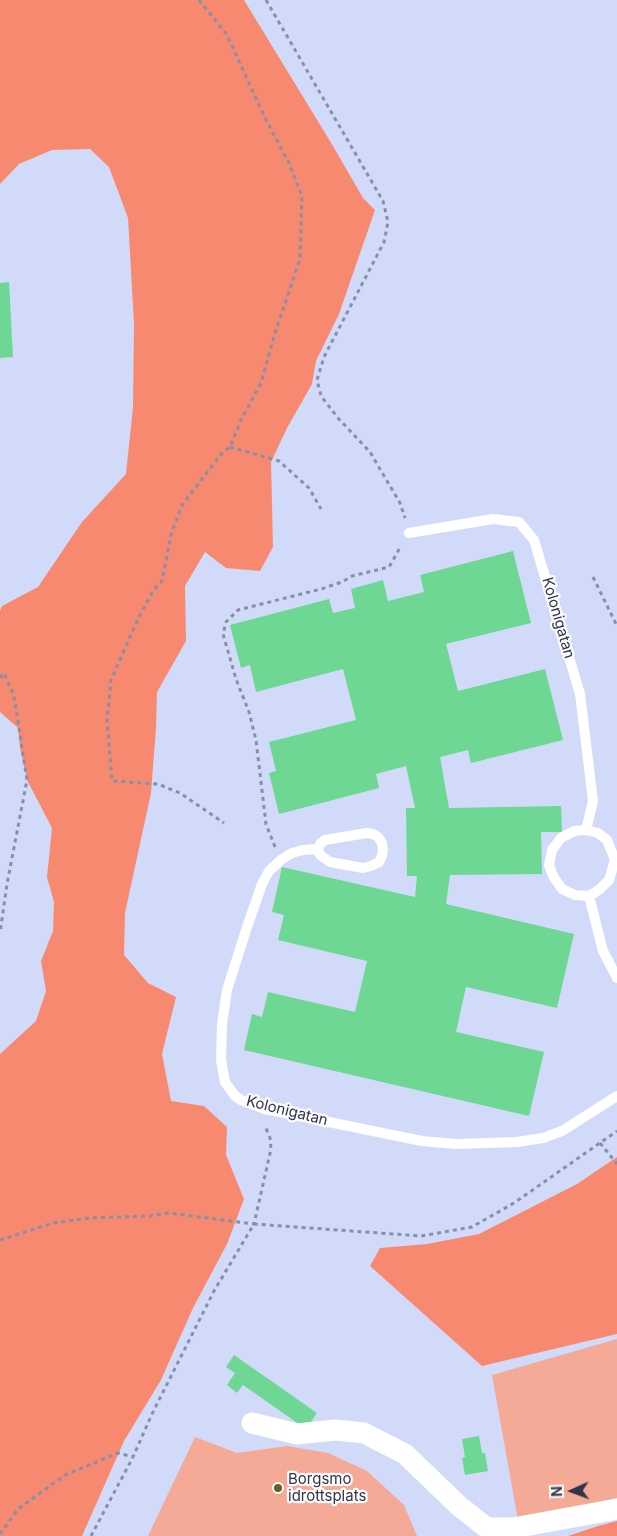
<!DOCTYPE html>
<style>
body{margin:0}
#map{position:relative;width:617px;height:1536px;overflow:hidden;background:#d2daf9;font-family:Inter,sans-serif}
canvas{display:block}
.north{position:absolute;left:547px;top:1466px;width:50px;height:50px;-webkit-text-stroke:4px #fcfcfc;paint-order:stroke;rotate:268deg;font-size:14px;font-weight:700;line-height:20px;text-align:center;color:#303548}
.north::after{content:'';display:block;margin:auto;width:18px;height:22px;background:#303548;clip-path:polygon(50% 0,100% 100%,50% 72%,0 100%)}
</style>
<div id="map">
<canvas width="617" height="1536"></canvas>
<div class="north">N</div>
</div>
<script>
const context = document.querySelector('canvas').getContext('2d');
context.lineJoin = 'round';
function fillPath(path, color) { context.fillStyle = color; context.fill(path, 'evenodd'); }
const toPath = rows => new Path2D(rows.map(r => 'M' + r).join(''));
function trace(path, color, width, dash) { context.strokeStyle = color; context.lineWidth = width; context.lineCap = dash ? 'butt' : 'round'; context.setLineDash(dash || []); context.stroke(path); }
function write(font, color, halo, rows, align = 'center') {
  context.font = font + ' Inter,sans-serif'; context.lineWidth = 4.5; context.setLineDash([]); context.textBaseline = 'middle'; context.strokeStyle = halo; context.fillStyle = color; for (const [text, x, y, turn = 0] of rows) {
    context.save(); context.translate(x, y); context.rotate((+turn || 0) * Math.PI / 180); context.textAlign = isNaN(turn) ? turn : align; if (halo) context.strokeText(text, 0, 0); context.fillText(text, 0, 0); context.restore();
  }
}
const green = toPath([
 [617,1339,617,1498,518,1520,492,1375],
 [195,1437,237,1453,287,1446,328,1453,367,1471,404,1505,417,1536,148,1536]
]);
const forest = toPath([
 [0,0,244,0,333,146,363,198,375,210,339,314,316,361,312,384,287,428,271,462,273,547,260,571,226,568,205,552,185,586,186,641,157,692,156,728,151,793,125,913,124,955,148,983,176,997,162,1054,171,1101,204,1106,227,1127,226,1155,244,1199,227,1244,193,1308,161,1380,124,1441,82,1536,0,1536,0,1054,36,1021,46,991,41,961,53,931,54,902,47,877,52,828,27,780,20,748,18,728,0,712,0,611,2,606,38,587,82,522,126,474,133,407,134,324,128,218,109,167,90,149,52,150,19,164,0,184],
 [617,1157,617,1334,482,1366,370,1266,380,1248,427,1244,479,1234,577,1184],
 [617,1521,617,1536,568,1536,598,1526]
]);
const building = toPath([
 [9,282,13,357,0,358,0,283],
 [513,551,531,623,446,644,458,691,545,669,563,740,471,763,468,750,440,757,449,808,561,806,562,832,541,832,542,874,450,875,446,904,574,934,557,1008,466,987,456,1032,544,1052,529,1116,244,1050,252,1014,262,1017,268,992,355,1012,367,961,278,940,284,915,272,912,282,867,415,897,417,876,407,876,406,808,415,808,406,766,376,774,379,788,279,814,269,773,276,771,269,742,356,720,343,669,256,692,250,665,241,668,230,625,329,599,333,613,355,608,351,589,383,580,388,601,424,592,420,575],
 [234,1355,317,1413,306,1429,243,1385,237,1393,227,1385,235,1373,226,1367],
 [479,1436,482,1453,485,1453,488,1471,465,1475,462,1458,465,1457,462,1439]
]);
const path = toPath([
 [199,0,227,35,265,118,289,163,302,196,300,259,275,333,261,383,241,420,230,447,223,452,182,505,171,535,162,581,153,591,139,617,111,680,107,721,112,781,158,784,180,793,224,823],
 [266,0,383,201,388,222,384,242,324,357,317,380,321,396,338,418,370,452,400,503,405,518],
 [230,447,279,461,309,488,321,509],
 [593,577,617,626],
 [0,678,4,673,14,696,27,780,7,884,0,933],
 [275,847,266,824,256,740,249,712,236,679,223,634,226,622,238,610,321,589,342,582,352,576,389,567,401,546],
 [600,1143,617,1164],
 [0,1240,53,1223,89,1218,149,1216,169,1213,254,1224,271,1149,270,1138,265,1126],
 [0,1534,18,1509,65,1475,118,1453,133,1457],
 [91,1536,133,1457,152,1414,214,1291,254,1224,421,1236,472,1227,514,1203,617,1131]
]);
const service = toPath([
 [409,533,493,519,519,522,534,540,580,694,593,801,586,830],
 [586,830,598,833,607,840,615,860,609,880,600,889,589,896,575,895,562,889,553,876,549,865,552,850,561,838,574,831,586,830],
 [367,833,373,834,378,837,382,843,383,850,382,856,379,862,371,866,363,868,330,862,320,855,318,849,320,844,325,840,367,833],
 [318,849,303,850,292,853,282,859,269,871,262,884,246,930,227,990,222,1024,221,1060,225,1082,235,1096,241,1100,265,1109,422,1141,456,1144,517,1142,543,1138,562,1131,617,1096],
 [589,896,603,951,617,978]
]);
const minor = toPath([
 [252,1423,297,1434,335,1430,364,1433,405,1454,459,1506,487,1528,513,1528,617,1509]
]);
const markers = [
 [278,1488,5,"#6b5d2a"]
];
const streetNames = [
 ["Kolonigatan",558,618,74],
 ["Kolonigatan",287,1111,14]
];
const poiNames = [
 ["Borgsmo",288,1479],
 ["idrottsplats",288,1496]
];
fillPath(green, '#f5a997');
fillPath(forest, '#f78971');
fillPath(building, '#6ed793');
trace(path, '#888fa8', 3, [4, 4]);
trace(service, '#fff', 10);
trace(minor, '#fff', 21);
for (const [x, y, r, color] of markers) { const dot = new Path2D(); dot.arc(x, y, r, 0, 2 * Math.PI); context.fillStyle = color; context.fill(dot); trace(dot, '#fcfcfc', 2); }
write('15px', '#303548', '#fcfcfc', streetNames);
write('15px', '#303548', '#fcfcfc', poiNames, 'left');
</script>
